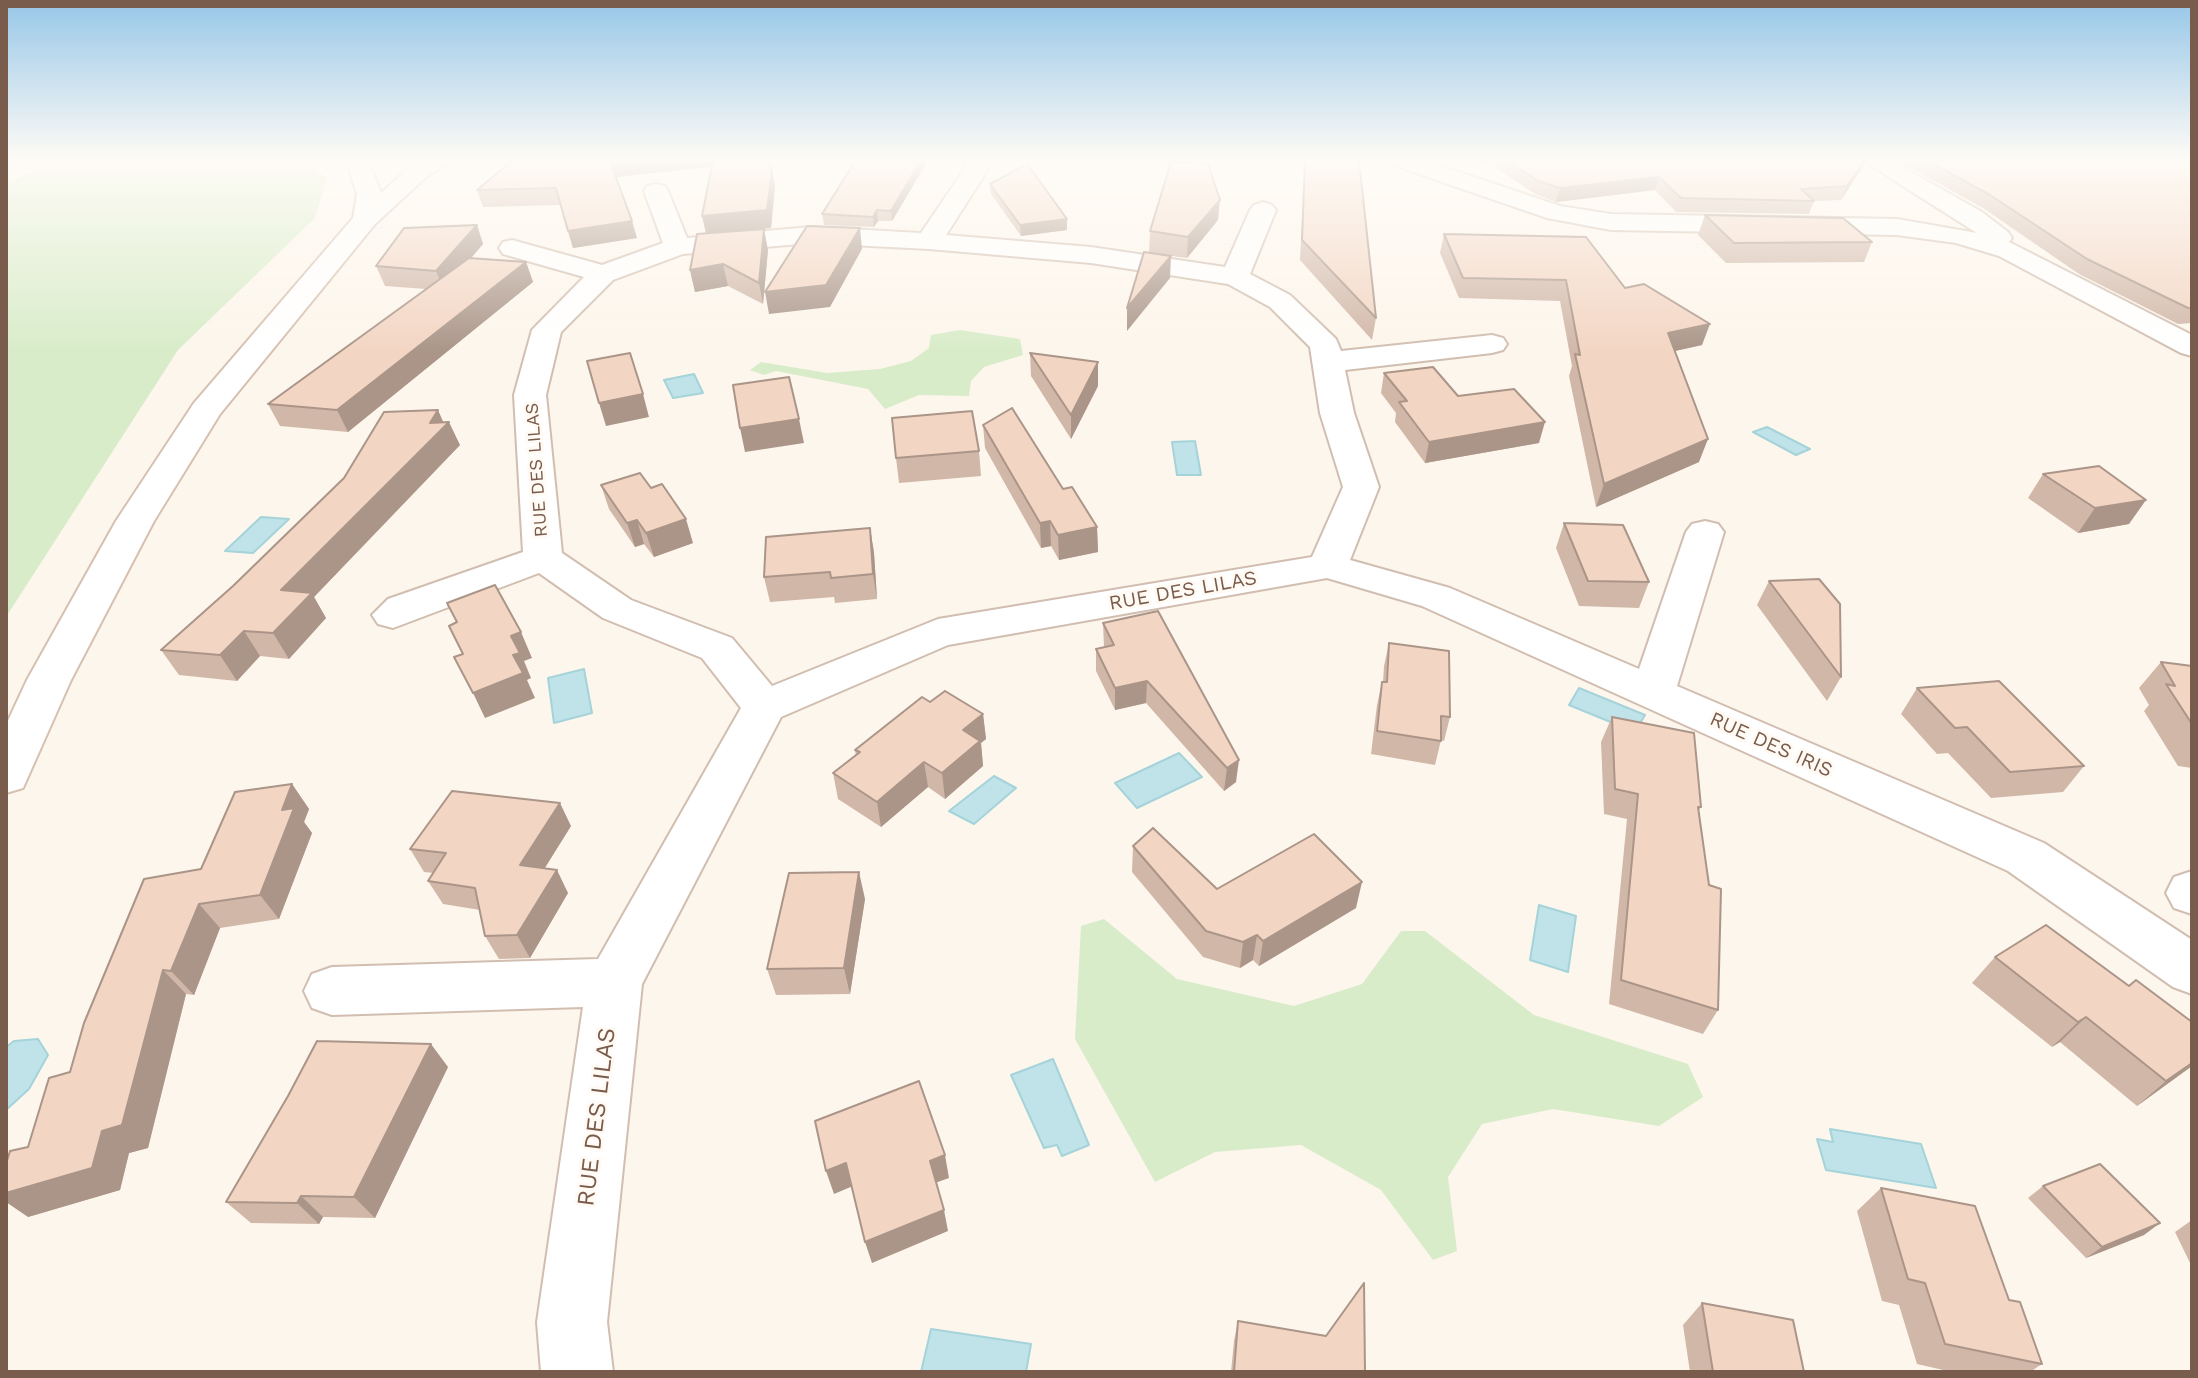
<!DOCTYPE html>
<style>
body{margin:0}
#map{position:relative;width:2198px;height:1378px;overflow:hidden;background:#fdf6ec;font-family:"Work Sans",sans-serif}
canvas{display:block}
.frame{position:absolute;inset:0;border:8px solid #7a5c4d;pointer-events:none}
</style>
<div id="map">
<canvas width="2198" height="1378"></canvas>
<div class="frame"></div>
</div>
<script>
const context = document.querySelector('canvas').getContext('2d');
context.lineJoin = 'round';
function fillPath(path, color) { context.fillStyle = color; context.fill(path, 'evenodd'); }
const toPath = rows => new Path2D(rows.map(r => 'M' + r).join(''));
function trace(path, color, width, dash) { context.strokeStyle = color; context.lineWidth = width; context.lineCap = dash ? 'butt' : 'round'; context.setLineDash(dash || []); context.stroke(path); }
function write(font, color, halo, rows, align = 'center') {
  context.font = font + ' "Work Sans",sans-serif'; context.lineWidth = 6; context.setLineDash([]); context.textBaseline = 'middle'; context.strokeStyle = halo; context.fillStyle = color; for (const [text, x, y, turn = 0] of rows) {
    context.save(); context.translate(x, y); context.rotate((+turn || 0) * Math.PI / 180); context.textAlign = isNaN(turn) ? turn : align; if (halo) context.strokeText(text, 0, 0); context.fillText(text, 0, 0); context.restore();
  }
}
const green = toPath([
 [56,160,303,160,327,178,315,218,178,350,6,617,6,184],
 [960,330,1020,339,1023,355,984,367,971,381,969,396,919,395,885,409,868,389,776,371,764,375,750,370,761,362,827,373,880,369,911,361,929,348,931,335],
 [1104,919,1177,979,1294,1006,1362,984,1401,931,1425,931,1534,1015,1688,1064,1703,1097,1659,1126,1553,1109,1482,1124,1448,1177,1457,1251,1433,1260,1381,1190,1301,1145,1215,1152,1155,1182,1075,1039,1081,926]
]);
const water = toPath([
 [694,374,703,393,673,398,664,380,694,374],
 [1767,427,1810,449,1796,455,1753,432,1767,427],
 [1195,441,1201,475,1177,475,1172,442,1195,441],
 [261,517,289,519,253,553,225,551,261,517],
 [584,669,592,713,554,723,548,678,584,669],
 [1579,688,1645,715,1635,732,1569,705,1579,688],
 [1179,753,1202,777,1137,808,1115,783,1179,753],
 [994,776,1016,788,974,824,949,811,994,776],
 [1539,905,1576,916,1568,972,1530,960,1539,905],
 [38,1039,48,1055,29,1089,6,1110,6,1047,14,1041,38,1039],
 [1053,1059,1089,1145,1062,1156,1057,1145,1044,1148,1011,1075,1053,1059],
 [1830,1129,1921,1144,1936,1188,1826,1170,1817,1139,1833,1142,1830,1129],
 [931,1329,1031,1344,1026,1372,921,1372,931,1329]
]);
const minor = toPath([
 [967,160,990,160,987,171,946,235,1091,247,1225,267,1250,210,1254,205,1263,202,1272,205,1276,210,1250,274,1290,295,1336,339,1341,351,1492,335,1503,338,1507,344,1503,350,1492,353,1345,370,1354,413,1379,487,1350,560,1450,588,1639,669,1686,532,1692,524,1705,521,1718,524,1724,532,1677,686,2044,843,2192,940,2192,994,2173,987,2008,871,1422,606,1327,578,948,645,781,717,642,984,607,1322,613,1372,541,1372,537,1322,583,1007,332,1015,312,1008,304,991,312,974,332,967,598,959,741,708,702,658,603,618,539,573,393,628,378,624,372,615,388,599,523,552,514,395,532,330,584,277,503,254,499,248,503,242,512,240,602,265,663,243,644,191,647,186,656,184,665,186,668,191,687,238,811,227,921,233,963,171,967,160],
 [811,243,929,249,1091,263,1228,284,1270,307,1310,347,1320,413,1343,487,1312,557,938,619,772,686,732,638,631,600,562,553,546,395,561,332,613,280,683,254,811,243],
 [1389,160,1423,160,1560,206,1611,214,1897,219,1977,233,1862,160,1890,160,1982,212,2008,232,2012,238,2009,242,2192,335,2192,356,2181,353,1999,256,1956,243,1897,235,1611,230,1547,218,1393,165,1389,160],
 [2192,871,2192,914,2174,908,2166,893,2174,877,2192,871]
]);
const secondary = toPath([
 [346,160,368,160,381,193,410,167,423,160,452,160,426,177,375,224,220,414,154,521,71,680,23,788,6,793,6,725,27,680,116,521,194,403,353,218,357,194,346,160]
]);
const wall = toPath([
 [769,160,775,186,771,228,706,233,702,216,711,167,616,177,632,221,637,238,573,248,560,205,483,207,477,190],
 [1305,160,1376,318,1372,340,1300,260],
 [1477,160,1866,160,1841,200,1814,201,1809,214,1676,212,1655,190,1556,202,1535,194,1490,164,1477,164],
 [1896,160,2192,160,2192,323,2178,324,2079,274,1983,208],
 [927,162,892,221,878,221,874,227,824,225,822,214],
 [990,184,1067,230,1021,236,991,194],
 [1705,215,1872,242,1864,262,1726,263,1698,235],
 [1218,220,1187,258,1149,253,1150,231],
 [477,225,483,244,471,258,526,262,533,282,348,432,280,426,268,404,426,289,385,286,376,266],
 [1444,234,1625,288,1702,345,1675,351,1699,462,1596,507,1569,376,1572,366,1560,301,1459,298,1440,253],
 [768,250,763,304,728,286,695,292,690,270],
 [1030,353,1098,362,1098,386,1071,439,1031,376],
 [1384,373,1458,396,1539,443,1425,463,1395,422,1396,413,1381,393],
 [443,422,460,445,314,597,326,618,289,659,260,656,237,681,179,675,161,650],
 [983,425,1063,489,1097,527,1098,552,1059,560,1051,546,1041,548,985,448],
 [979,451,981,476,899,483,896,458],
 [2043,474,2129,524,2078,533,2028,498],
 [601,485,693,543,654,557,644,544,635,547,609,509],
 [1564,523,1649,582,1639,608,1579,606,1556,548],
 [870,528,874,553,877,599,835,603,834,597,770,602,764,577],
 [1769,581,1841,677,1827,701,1757,605],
 [1158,611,1236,782,1224,791,1146,703,1115,710,1096,671,1096,649,1104,647,1103,623],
 [1389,643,1450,717,1444,741,1441,740,1435,765,1371,754,1377,705,1382,682,1383,682,1384,666],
 [2161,662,2192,666,2192,768,2178,766,2144,711,2149,705,2139,688],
 [1917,688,2084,766,2063,792,1991,798,1948,753,1937,754,1901,714],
 [930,702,983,714,986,739,981,743,983,766,945,799,928,787,881,827,838,799,833,773,856,756,855,750],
 [1612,717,1701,807,1698,812,1709,885,1718,1010,1703,1034,1609,1004,1627,819,1604,814,1601,742],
 [292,784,309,809,304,822,312,833,279,919,220,928,194,995,186,994,148,1148,129,1153,120,1190,28,1217,28,1147,70,1072],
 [571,826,545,868,568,893,530,958,499,959,485,936,480,910,443,904,428,881,434,873,424,872,410,849],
 [1133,846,1217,889,1356,908,1259,966,1253,960,1240,968,1203,957,1132,872],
 [865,899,850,994,776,995,767,969],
 [1995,957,2129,986,2192,1066,2137,1106,2060,1042,2052,1047,1972,983],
 [448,1067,375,1218,323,1217,319,1224,251,1223,226,1202],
 [2043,1186,2144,1235,2086,1258,2028,1198],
 [1881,1188,2009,1300,2042,1364,2030,1372,1952,1372,1917,1364,1899,1305,1882,1301,1857,1211],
 [2192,1220,2192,1267,2175,1232],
 [1702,1303,1804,1372,1690,1372,1683,1325],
 [1238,1321,1365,1372,1231,1372,1234,1341]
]);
const shadedWall = toPath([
 [620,160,717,160,718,166,614,177,610,161],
 [921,160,926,160,927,162,892,221,891,211],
 [1865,160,1866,160,1864,165,1841,200,1847,186],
 [772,170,775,186,771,228,706,233,702,216],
 [1659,177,1655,190,1556,202,1560,188],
 [1220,200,1218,220,1187,258,1188,237],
 [877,210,878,221,874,227,873,217],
 [1067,219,1067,230,1021,236,1020,225],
 [632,221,637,238,573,248,568,231],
 [477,225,483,244,444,290,436,271],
 [860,228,862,249,830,307,769,314,765,292],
 [764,229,768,250,763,304,759,283],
 [1171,256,1170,278,1127,331,1127,308],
 [526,262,533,282,348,432,337,410],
 [723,264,728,286,695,292,690,270],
 [1710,324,1702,345,1661,354,1668,333],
 [1098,362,1098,386,1071,439,1071,415],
 [643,394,649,417,606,426,599,403],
 [438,410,445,426,449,422,460,445,314,597,326,618,289,659,273,633,281,590,430,423],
 [799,419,804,443,745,452,740,428],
 [1545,422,1539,443,1425,463,1429,442],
 [1708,439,1699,462,1596,507,1604,484],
 [2146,500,2129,524,2078,533,2095,508],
 [686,519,693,543,654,557,646,533],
 [637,520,644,544,635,547,627,523],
 [1050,521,1051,546,1041,548,1040,523],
 [1097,527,1098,552,1059,560,1058,535],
 [870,528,874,553,877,599,873,574],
 [244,631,260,656,237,681,220,655],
 [521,632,532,658,524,661,531,678,527,680,535,698,485,718,473,693,513,655,511,636],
 [1147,681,1146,703,1115,710,1115,688],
 [983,714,986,739,981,743,983,766,945,799,942,773,963,730],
 [1239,760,1236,782,1224,791,1227,768],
 [924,762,928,787,881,827,877,802],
 [292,784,309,809,304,822,312,833,279,919,260,895,282,810],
 [560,803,571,826,532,888,520,865],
 [557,870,568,893,530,958,517,935],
 [859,872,865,899,850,994,844,968],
 [1362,882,1356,908,1259,966,1263,941],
 [199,904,220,928,194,995,171,971],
 [1257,935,1253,960,1240,968,1243,942],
 [163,970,186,994,148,1148,129,1153,120,1190,28,1217,6,1202,6,1193,102,1131],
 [2086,1017,2060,1042,2052,1047,2078,1022],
 [431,1044,448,1067,375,1218,354,1197],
 [2192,1063,2192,1066,2137,1106,2166,1081],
 [945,1155,949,1178,935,1183,930,1161],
 [846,1163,853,1186,834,1194,826,1171],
 [301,1196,323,1217,319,1224,297,1203],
 [944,1210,948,1231,872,1263,865,1242],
 [2160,1223,2144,1235,2086,1258,2102,1247]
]);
const building = toPath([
 [513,160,620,160,610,161,632,221,568,231,556,188,477,190,513,160],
 [713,160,769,160,772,170,767,210,702,216,713,160],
 [856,160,921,160,891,211,877,210,873,217,822,214,856,160],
 [1305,160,1359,160,1376,318,1302,240,1305,160],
 [1506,160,1865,160,1847,186,1801,189,1814,201,1681,198,1659,177,1560,188,1538,181,1506,160],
 [1926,160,2192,160,2192,308,2188,308,2087,259,1990,195,1926,160],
 [1171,162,1208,164,1220,200,1188,237,1150,231,1171,162],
 [1027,164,1067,219,1020,225,990,184,1027,164],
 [1705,215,1843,218,1872,242,1734,243,1705,215],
 [477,225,436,271,376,266,404,228,477,225],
 [807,226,860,228,826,285,765,292,807,226],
 [764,229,759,283,723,264,690,270,697,234,764,229],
 [1444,234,1586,237,1625,288,1644,284,1710,324,1668,333,1708,439,1604,484,1575,354,1580,355,1566,280,1463,278,1444,234],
 [1144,252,1171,256,1127,308,1144,252],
 [469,258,526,262,337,410,268,404,469,258],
 [630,353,643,394,599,403,587,361,630,353],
 [1030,353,1098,362,1071,415,1030,353],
 [1433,367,1458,396,1514,389,1545,422,1429,442,1399,402,1407,401,1384,373,1433,367],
 [789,377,799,419,740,428,733,385,789,377],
 [1012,408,1063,489,1072,487,1097,527,1058,535,1050,521,1040,523,983,425,1012,408],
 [438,410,430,423,449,422,281,590,312,593,273,633,244,631,220,655,161,650,233,586,344,478,384,412,438,410],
 [972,411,979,451,896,458,892,418,972,411],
 [2099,466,2146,500,2095,508,2043,474,2099,466],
 [640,473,651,488,662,484,686,519,646,533,637,520,627,523,601,485,640,473],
 [1564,523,1623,525,1649,582,1588,581,1564,523],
 [870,528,873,574,831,578,830,572,764,577,766,537,870,528],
 [1819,579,1840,604,1841,677,1769,581,1819,579],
 [495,585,521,632,511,636,520,653,513,655,523,673,473,693,454,657,463,654,449,626,457,622,447,603,495,585],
 [1158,611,1239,760,1227,768,1147,681,1115,688,1096,649,1114,645,1103,623,1158,611],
 [1389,643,1449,651,1450,717,1441,716,1441,741,1377,731,1382,682,1387,682,1389,643],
 [2161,662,2192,666,2192,724,2166,684,2175,686,2161,662],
 [1999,681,2084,766,2010,772,1967,727,1955,728,1917,688,1999,681],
 [945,691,983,714,963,730,980,741,942,773,924,762,877,802,833,773,860,752,855,750,922,697,930,702,945,691],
 [1612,717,1694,733,1701,807,1698,807,1709,885,1721,889,1718,1010,1621,980,1638,794,1615,789,1612,717],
 [292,784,282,810,294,808,260,895,199,904,171,971,163,970,122,1125,102,1131,92,1168,6,1193,6,1164,10,1151,28,1147,49,1078,70,1072,84,1023,144,879,201,869,235,792,292,784],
 [452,791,560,803,520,865,557,870,517,935,485,936,475,888,428,881,446,853,410,849,452,791],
 [1153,828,1217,889,1314,834,1362,882,1263,941,1257,935,1243,942,1206,931,1133,846,1153,828],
 [859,872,844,968,767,969,789,873,859,872],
 [2046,925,2129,986,2136,980,2192,1022,2192,1063,2166,1081,2086,1017,2078,1022,1995,957,2046,925],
 [317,1041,431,1044,354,1197,301,1196,297,1203,226,1202,288,1096,317,1041],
 [919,1081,945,1155,930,1161,944,1210,865,1242,846,1163,826,1171,815,1121,919,1081],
 [2100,1164,2160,1223,2102,1247,2043,1186,2100,1164],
 [1881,1188,1975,1206,2009,1300,2020,1302,2042,1364,1945,1344,1925,1283,1908,1279,1881,1188],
 [1364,1283,1365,1372,1234,1372,1238,1321,1326,1336,1364,1283],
 [1702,1303,1793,1320,1804,1372,1713,1372,1702,1303]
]);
const farStreetnames = [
 ["RUE DES LILAS",537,470,-94]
];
const streetNames = [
 ["RUE DES LILAS",1183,591,-10],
 ["RUE DES IRIS",1771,745,24]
];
const nearStreetnames = [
 ["RUE DES LILAS",597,1117,-83]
];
fillPath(green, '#d8ecc9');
fillPath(water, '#bfe3e8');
trace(water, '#a5d3da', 2);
trace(minor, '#d1beb0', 4);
trace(secondary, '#d6c0b0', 4);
fillPath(minor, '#fff');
fillPath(secondary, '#fff');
fillPath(wall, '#d1b7a8');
fillPath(shadedWall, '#aa9588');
fillPath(building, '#f3d5c3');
trace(building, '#aa9588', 2);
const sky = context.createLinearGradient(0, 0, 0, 353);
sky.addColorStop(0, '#97c7e8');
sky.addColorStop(0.45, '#fefbf6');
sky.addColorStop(1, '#fefbf600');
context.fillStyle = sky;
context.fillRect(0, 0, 2198, 353);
write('18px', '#7a5c4d', '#fffaf3', farStreetnames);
write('20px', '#7a5c4d', '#fffaf3', streetNames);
write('24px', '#7a5c4d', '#fffaf3', nearStreetnames);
</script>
